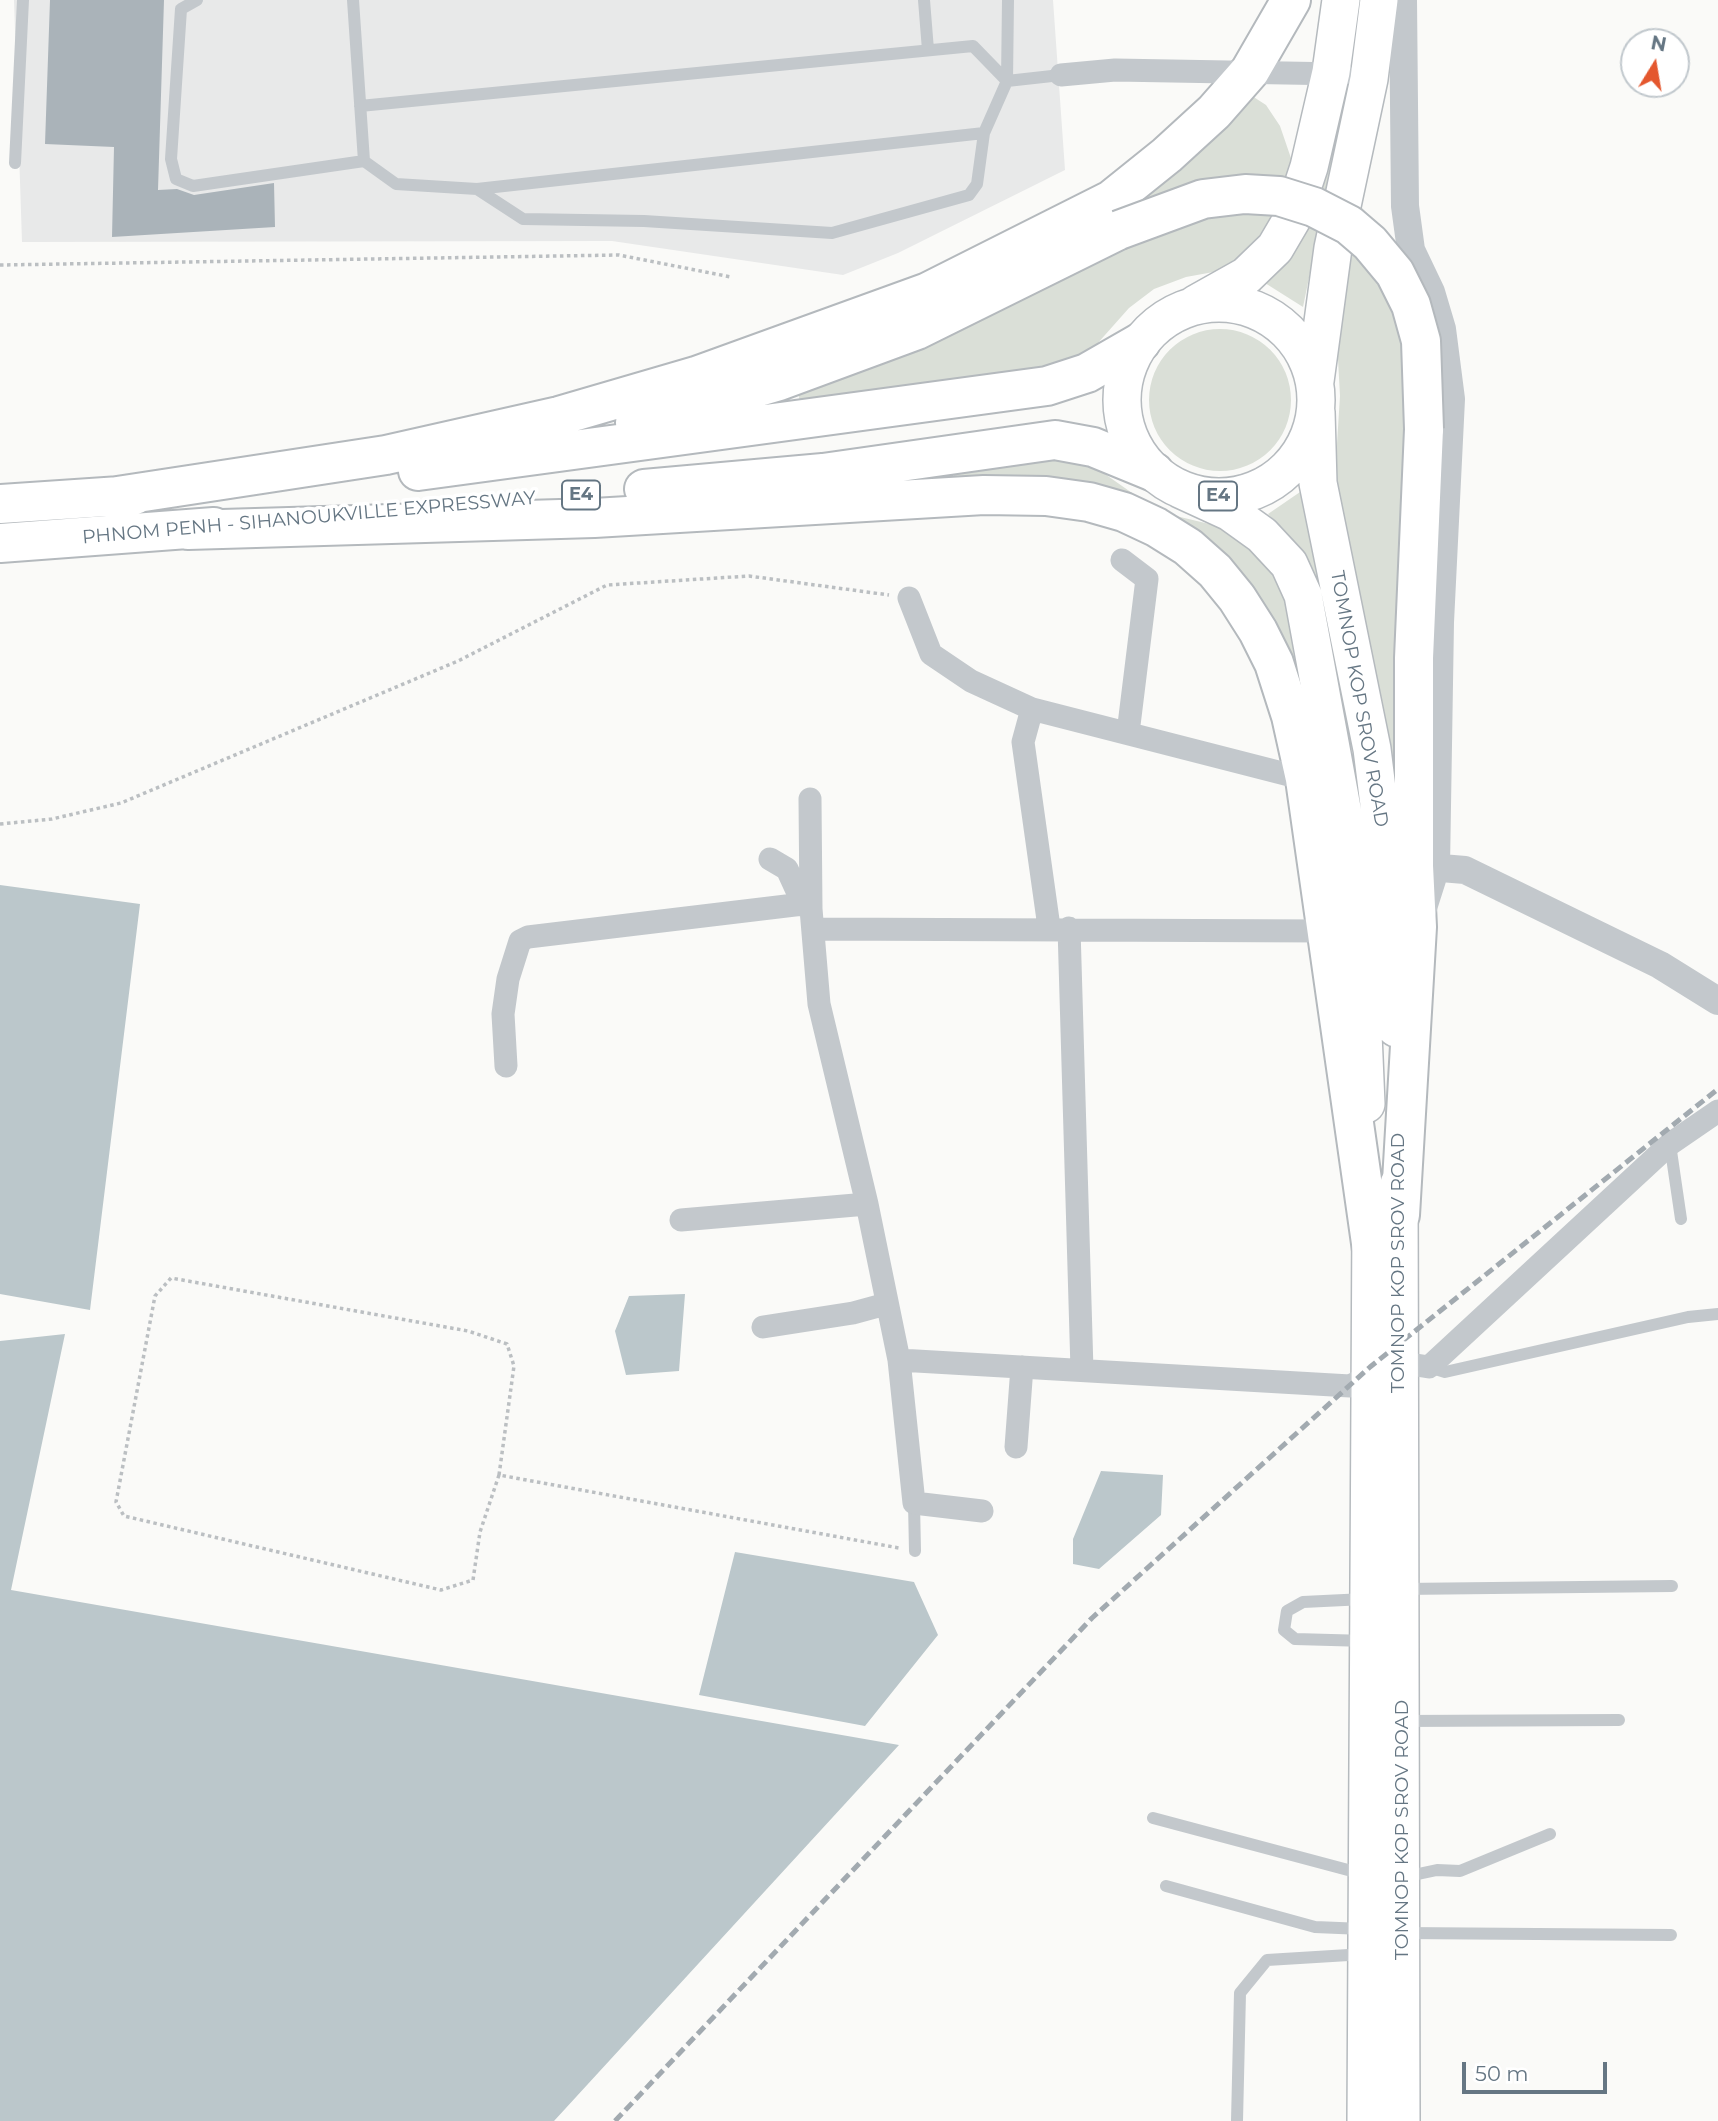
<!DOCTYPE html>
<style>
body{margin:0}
#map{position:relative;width:1718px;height:2121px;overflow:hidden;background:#fafaf8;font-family:Montserrat,sans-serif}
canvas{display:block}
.north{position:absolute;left:1620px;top:28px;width:70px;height:70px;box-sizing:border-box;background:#fff;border:2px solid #c1c8cd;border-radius:50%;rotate:11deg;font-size:19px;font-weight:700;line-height:28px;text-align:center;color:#657683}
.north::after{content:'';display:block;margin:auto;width:24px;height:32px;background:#e4572e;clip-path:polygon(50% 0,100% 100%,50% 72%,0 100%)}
.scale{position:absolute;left:1462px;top:2062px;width:145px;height:32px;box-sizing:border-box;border:4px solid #657683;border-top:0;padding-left:9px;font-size:21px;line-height:24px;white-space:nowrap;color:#657683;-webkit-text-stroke:5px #fff;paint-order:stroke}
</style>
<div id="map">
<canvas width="1718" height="2121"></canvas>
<div class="north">N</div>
<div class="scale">50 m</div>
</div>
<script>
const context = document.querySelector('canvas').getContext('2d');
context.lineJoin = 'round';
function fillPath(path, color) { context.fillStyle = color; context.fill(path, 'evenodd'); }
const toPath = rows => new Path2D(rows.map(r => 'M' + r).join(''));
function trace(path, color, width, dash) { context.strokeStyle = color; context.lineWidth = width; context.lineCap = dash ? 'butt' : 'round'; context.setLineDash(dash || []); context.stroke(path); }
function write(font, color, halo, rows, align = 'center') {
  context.font = font + ' Montserrat,sans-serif'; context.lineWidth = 7; context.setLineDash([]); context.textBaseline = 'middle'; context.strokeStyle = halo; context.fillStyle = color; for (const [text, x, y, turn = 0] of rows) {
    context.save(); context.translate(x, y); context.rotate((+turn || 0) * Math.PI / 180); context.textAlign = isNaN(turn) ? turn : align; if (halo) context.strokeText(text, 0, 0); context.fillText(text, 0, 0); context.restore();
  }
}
const built = toPath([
 [14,0,1053,0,1065,170,898,253,843,275,612,241,22,242]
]);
const green = toPath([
 [1249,94,1266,105,1280,126,1293,164,1278,212,1256,245,1219,271,1186,277,1154,289,1129,308,1089,353,1059,368,800,404,798,390,920,341,1143,200,1190,158],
 [1334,126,1340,126,1303,307,1265,283],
 [1362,208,1398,249,1408,401,1396,777,1385,778,1338,495,1336,459,1340,396,1336,323],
 '1149 400a71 71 0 1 1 142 0a71 71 0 1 1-142 0Z',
 [1058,458,1092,465,1145,502,1176,516,1222,527,1236,535,1265,562,1278,580,1286,600,1303,671,1294,673,1204,539,954,481,954,469],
 [1303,490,1338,662,1333,663,1311,572,1301,550,1268,514]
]);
const water = toPath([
 [0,885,140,904,90,1310,0,1294],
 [685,1294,679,1371,626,1375,615,1331,629,1296],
 [65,1334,11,1590,899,1745,554,2121,0,2121,0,1341],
 [1101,1471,1163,1475,1161,1515,1099,1569,1073,1564,1073,1539],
 [735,1552,914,1582,938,1635,865,1726,699,1695]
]);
const building = toPath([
 [50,0,164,0,158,190,177,189,194,195,274,183,275,227,112,237,114,147,45,144]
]);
const path = toPath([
 [0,265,619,255,731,277],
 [0,824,52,819,121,803,458,661,607,585,749,576,889,595],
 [499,1475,480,1532,473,1580,441,1590,124,1516,116,1502,155,1296,171,1278,468,1331,507,1344,514,1366,499,1475,899,1548]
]);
const service = toPath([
 [197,0,181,9,171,159,176,179,193,186,364,161],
 [353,0,364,161,396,184,477,189,984,133],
 [924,0,928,50],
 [1007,81,1061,75],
 [360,106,973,46,1007,81],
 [15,163,23,0],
 [477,189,523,219,644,221,832,233,969,195,977,184,984,133,1007,81,1008,0],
 [1670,1144,1681,1219],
 [1429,1367,1445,1372,1688,1317,1718,1314],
 [914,1503,915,1551],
 [1402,1589,1672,1586],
 [1365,1599,1303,1602,1287,1611,1284,1630,1295,1639,1367,1641],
 [1403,1721,1619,1720],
 [1153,1818,1363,1874],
 [1404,1877,1437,1870,1460,1871,1550,1834],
 [1166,1886,1315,1927,1363,1929],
 [1403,1933,1671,1935],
 [1237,2121,1240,1993,1267,1960,1365,1954]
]);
const minor = toPath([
 [1061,75,1115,70,1342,74],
 [1122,560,1147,579,1128,733],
 [909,598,931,654,971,681,1032,709,1305,779],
 [1032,709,1023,742,1049,927],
 [810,799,811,909,819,1004,867,1204,899,1360,914,1503,982,1511],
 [770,859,787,869,803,904],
 [1069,928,1082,1370],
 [814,929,1326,931],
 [506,1066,503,1014,508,979,520,941,528,937,803,904,811,909],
 [681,1220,867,1204],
 [763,1327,853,1313,886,1304],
 [899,1360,1350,1386,1397,1362,1429,1367,1670,1144,1718,1111],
 [1016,1447,1022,1367]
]);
const tertiary = toPath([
 [1403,0,1405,206,1411,250,1431,292,1442,329,1451,399,1440,622,1436,867,1422,911],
 [1417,866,1465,870,1660,965,1718,1001]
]);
const primary = toPath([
 '1122 400a97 97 0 1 1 194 0a97 97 0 1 1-194 0Z',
 [1196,304,1246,276,1275,248,1292,219,1309,167,1331,72,1341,0],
 [1315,381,1333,248,1369,79,1379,0],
 [1316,412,1318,483,1372,749,1383,836,1394,933,1396,1028],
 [1180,489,1230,512,1262,535,1289,564,1303,595,1346,830,1360,963,1366,1104],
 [1399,1184,1401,2121],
 [1366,2121,1371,1218]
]);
const motorway = toPath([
 [635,423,779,381,917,330,1119,230],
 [418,471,1047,386,1087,373,1141,342],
 [644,489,823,473,1055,440,1093,447,1154,472],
 [111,497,386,455,559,416,696,376,928,292,1111,200,1167,155,1214,112,1250,71,1291,0],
 [0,504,135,495],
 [188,530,594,518,984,495,1046,496,1089,502,1124,512,1156,527,1188,547,1215,571,1237,598,1258,631,1274,663,1291,716,1305,779,1372,1250],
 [0,543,214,527],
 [1400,1215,1417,927,1414,866,1414,658,1424,429]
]);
const rail = toPath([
 [615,2121,1092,1618,1370,1367,1718,1089]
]);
const motorwayBridge = toPath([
 [1119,230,1203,199,1245,194,1279,196,1314,207,1349,225,1370,243,1395,273,1411,305,1421,341,1424,429]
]);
const shields = [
 [581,495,38],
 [1218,496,38]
];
const shieldNames = [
 ["E4",581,495],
 ["E4",1218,496]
];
const streetNames = [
 ["PHNOM PENH - SIHANOUKVILLE EXPRESSWAY",309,518,-5],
 ["TOMNOP KOP SROV ROAD",1359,699,80],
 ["TOMNOP KOP SROV ROAD",1398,1263,-90],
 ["TOMNOP KOP SROV ROAD",1402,1830,-90]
];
fillPath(built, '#e8e9e9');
fillPath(green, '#dadfd7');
fillPath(water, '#bbc7cb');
fillPath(building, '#aab3b9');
trace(primary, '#b5babe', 40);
trace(motorway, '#b4b9bd', 42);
trace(path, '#bbbfc2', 3.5, [3.5, 3.5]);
trace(service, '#c3c8cc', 12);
trace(minor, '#c3c8cc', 23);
trace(tertiary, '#c3c8cc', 28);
trace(primary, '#fff', 37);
trace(motorway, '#fff', 38);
trace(rail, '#a2aab0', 5, [10, 5]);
trace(motorwayBridge, '#b4b9bd', 42, []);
trace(motorwayBridge, '#fff', 38);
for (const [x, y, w] of shields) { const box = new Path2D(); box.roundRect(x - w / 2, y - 14.5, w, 29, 5); context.fillStyle = '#fff'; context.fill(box); trace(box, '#657683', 2); }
write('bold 18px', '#657683', null, shieldNames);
write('19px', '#657683', '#fff', streetNames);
</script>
